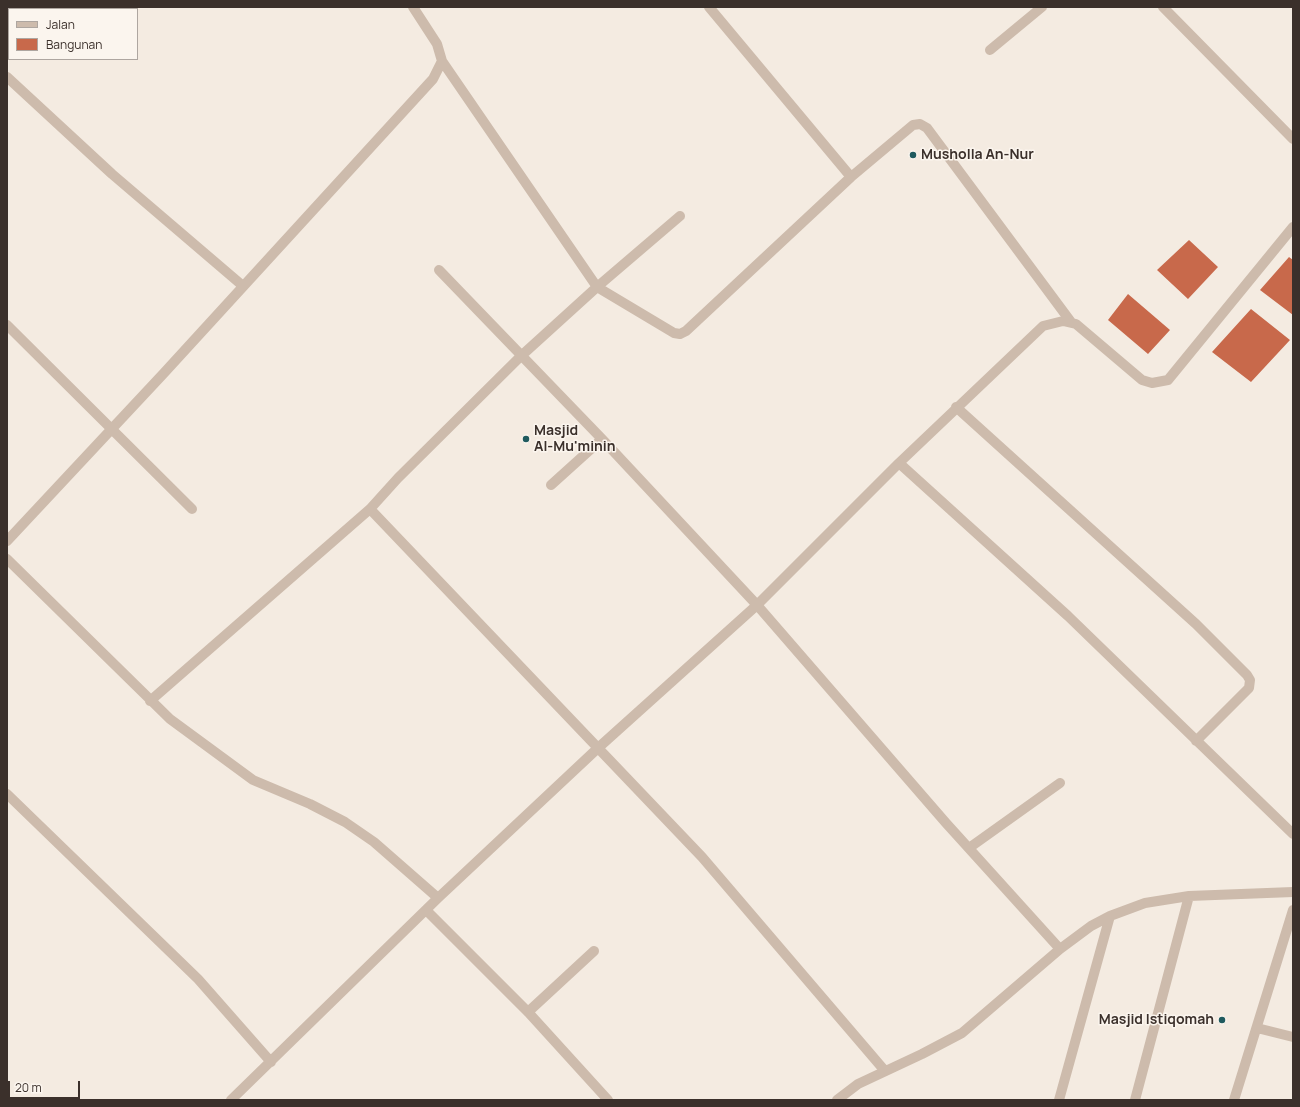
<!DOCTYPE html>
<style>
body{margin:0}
#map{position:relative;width:1300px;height:1107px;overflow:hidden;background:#f4ebe1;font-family:Manrope,sans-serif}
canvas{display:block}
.frame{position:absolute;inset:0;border:8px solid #3b302b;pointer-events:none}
.legend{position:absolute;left:8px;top:8px;width:130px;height:52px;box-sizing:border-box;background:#fbf5ee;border:1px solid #aea6a0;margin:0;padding:5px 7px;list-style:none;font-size:12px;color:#3b302b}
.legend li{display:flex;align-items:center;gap:8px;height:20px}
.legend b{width:20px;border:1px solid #aea6a0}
.scale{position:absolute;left:8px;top:1081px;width:72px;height:18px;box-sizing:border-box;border:2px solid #3b302b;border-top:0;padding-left:5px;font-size:12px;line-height:14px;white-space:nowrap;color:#3b302b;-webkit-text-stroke:3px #fbf5ee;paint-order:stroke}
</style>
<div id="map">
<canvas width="1300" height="1107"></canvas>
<div class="frame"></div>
<ul class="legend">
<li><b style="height:5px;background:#cdbbac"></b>Jalan</li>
<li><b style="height:11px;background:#c8694b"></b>Bangunan</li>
</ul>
<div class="scale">20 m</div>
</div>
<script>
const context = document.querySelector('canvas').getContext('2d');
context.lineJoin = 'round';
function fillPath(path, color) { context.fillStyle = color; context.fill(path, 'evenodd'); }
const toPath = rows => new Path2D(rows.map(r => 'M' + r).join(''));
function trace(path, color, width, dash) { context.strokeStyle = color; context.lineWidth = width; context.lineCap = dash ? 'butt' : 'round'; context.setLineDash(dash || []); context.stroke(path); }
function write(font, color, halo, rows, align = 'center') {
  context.font = font + ' Manrope,sans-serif'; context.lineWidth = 3; context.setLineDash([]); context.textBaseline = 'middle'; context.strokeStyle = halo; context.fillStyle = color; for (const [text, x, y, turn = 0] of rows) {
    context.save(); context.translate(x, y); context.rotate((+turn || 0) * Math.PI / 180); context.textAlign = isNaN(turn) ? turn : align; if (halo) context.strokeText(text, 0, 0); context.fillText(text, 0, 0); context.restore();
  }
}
const building = toPath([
 [1189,240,1218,267,1188,299,1157,270],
 [1289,257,1293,260,1293,315,1260,290],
 [1128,294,1170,330,1148,354,1108,320],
 [1251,309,1290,340,1251,382,1212,352]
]);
const minor = toPath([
 [709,7,851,177,913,125,920,124,927,128,1071,322],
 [1163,7,1293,139],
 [990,50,1042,7],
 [442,61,597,287,674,333,680,334,686,331,851,177],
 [7,77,112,174,243,286],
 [439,270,602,439,757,605,946,823,1060,949],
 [7,325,192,509],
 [956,407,1196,624,1247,675,1250,680,1249,688,1196,741],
 [899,463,1068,616,1293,834],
 [551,485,602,439],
 [370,509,702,857,885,1071],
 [7,541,164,373,433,79,442,61,437,44,413,7],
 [7,559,170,719,253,780,310,804,345,822,374,842,438,898],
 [150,701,370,509,398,478,521,356,597,287,680,216],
 [7,794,198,979,271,1062],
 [969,848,1060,783],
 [426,910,528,1012,608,1100],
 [528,1012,594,951],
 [1257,1028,1293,1037],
 [231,1100,438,898,598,748,757,605,899,463,1043,326,1063,321,1076,324,1142,380,1152,383,1168,380,1293,227],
 [837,1100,858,1084,922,1054,962,1033,1060,949,1091,926,1110,916,1145,903,1189,896,1293,892],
 [1059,1100,1110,916],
 [1135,1100,1189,896],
 [1234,1100,1293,910]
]);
const markers = [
 [913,155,4,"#1f5a5e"],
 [526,439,4,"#1f5a5e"],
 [1222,1020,4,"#1f5a5e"]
];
const poiNames = [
 ["Musholla An-Nur",921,155],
 ["Masjid",534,431],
 ["Al-Mu'minin",534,447],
 ["Masjid Istiqomah",1214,1020,"right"]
];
fillPath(building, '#c8694b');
trace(minor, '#cdbbac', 10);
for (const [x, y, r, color] of markers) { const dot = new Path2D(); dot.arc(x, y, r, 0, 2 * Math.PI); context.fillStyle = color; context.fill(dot); trace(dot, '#fbf5ee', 1.5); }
write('bold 14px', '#3b302b', '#fbf5ee', poiNames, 'left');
</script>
